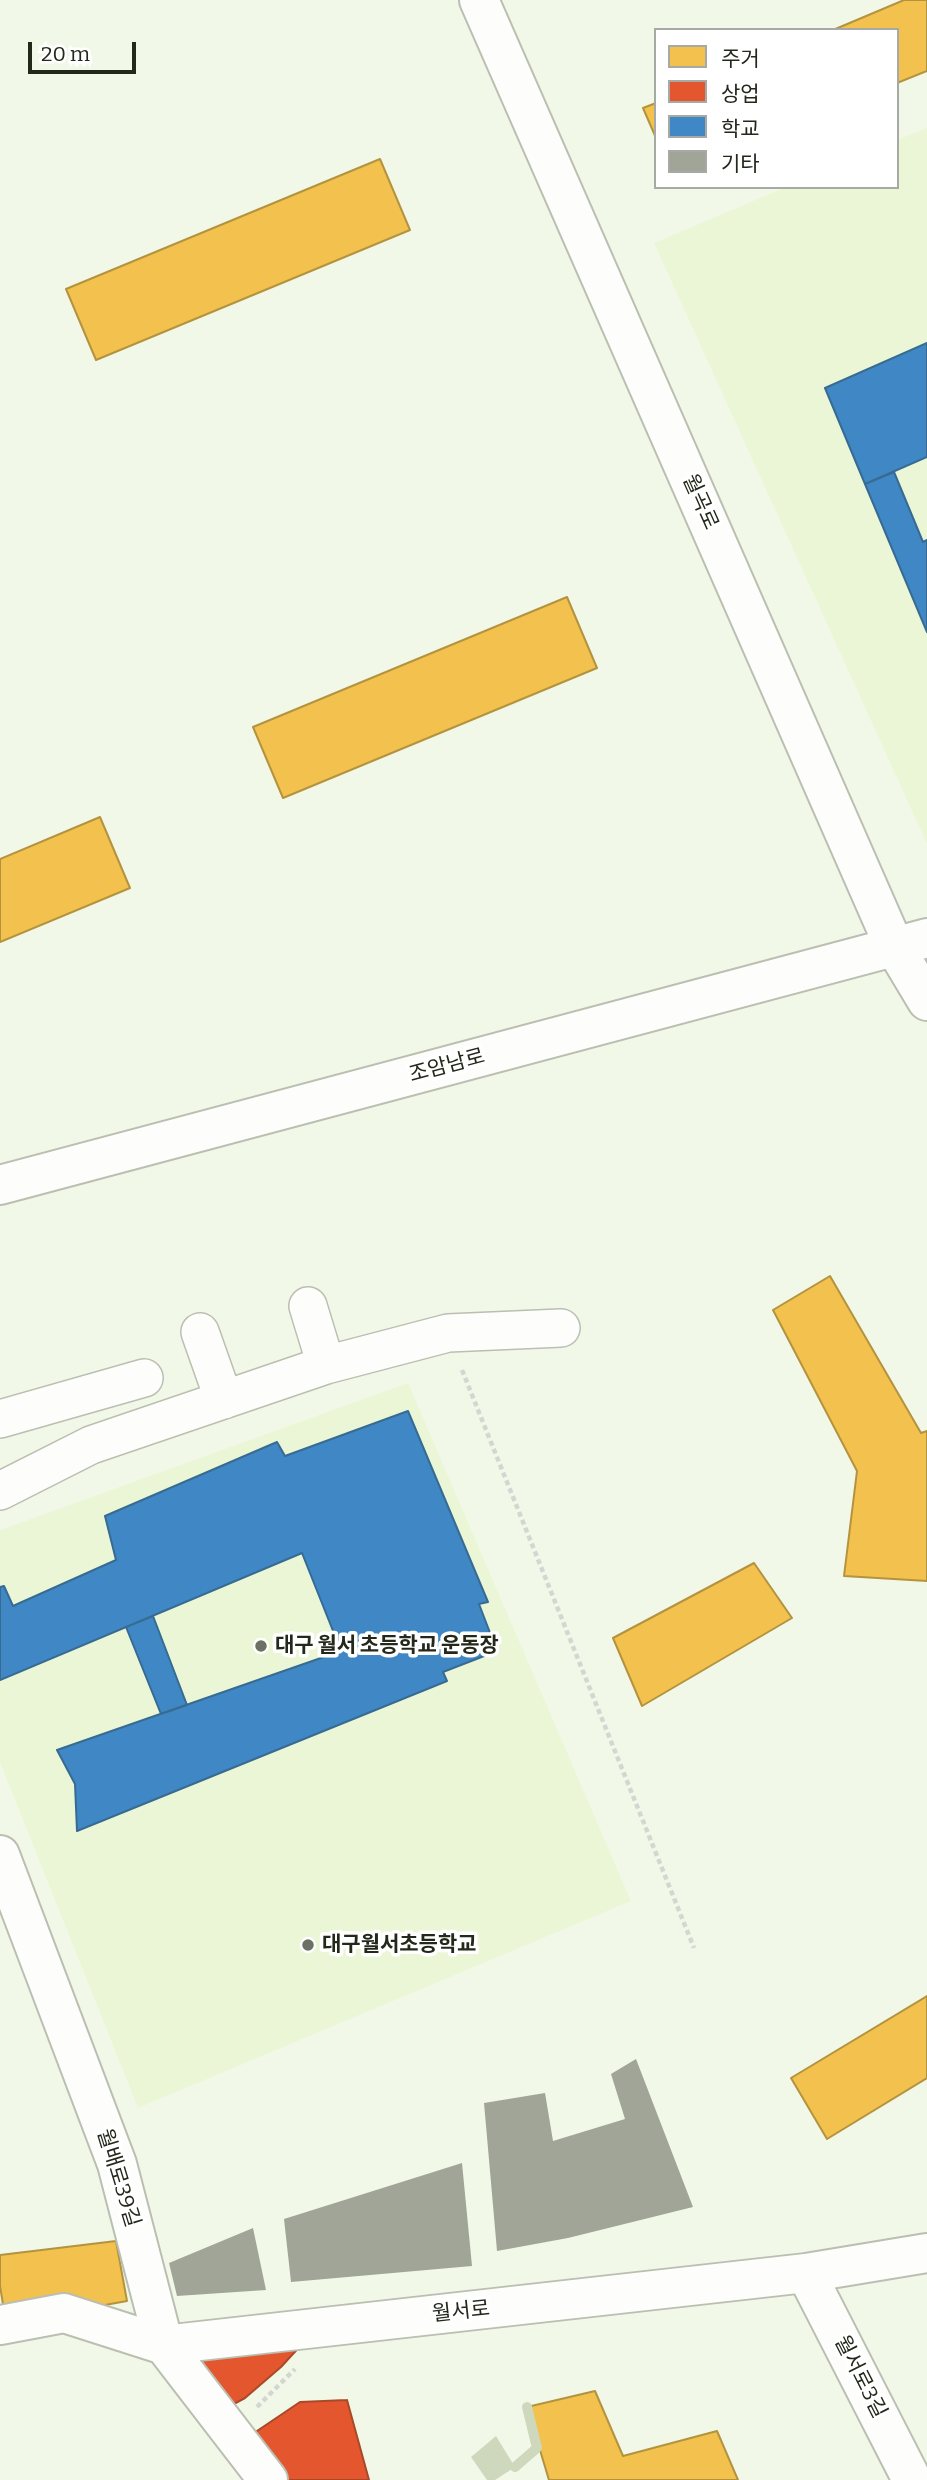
<!DOCTYPE html>
<meta charset="utf-8">
<style>
body{margin:0}
#map{position:relative;width:927px;height:2480px;overflow:hidden;background:#f2f8e8;font-family:Bitter,"Noto Sans KR",serif}
canvas{display:block}
.legend{position:absolute;left:654px;top:28px;width:245px;height:161px;box-sizing:border-box;background:#fff;border:2px solid #a7a9a4;margin:0;padding:9px 12px;list-style:none;font-size:21px;color:#23281b}
.legend li{display:flex;align-items:center;gap:14px;height:35px}
.legend b{width:35px;border:2px solid #a7a9a4}
.scale{position:absolute;left:28px;top:42px;width:108px;height:32px;box-sizing:border-box;border:4px solid #23281b;border-top:0;padding-left:9px;font-size:21px;line-height:24px;white-space:nowrap;color:#23281b;-webkit-text-stroke:5px #fff;paint-order:stroke}
</style>
<div id="map">
<canvas width="927" height="2480"></canvas>
<ul class="legend">
<li><b style="height:19px;background:#f2c14e"></b>주거</li>
<li><b style="height:19px;background:#e4572e"></b>상업</li>
<li><b style="height:19px;background:#3f88c5"></b>학교</li>
<li><b style="height:19px;background:#a0a598"></b>기타</li>
</ul>
<div class="scale">20 m</div>
</div>
<script>
const context = document.querySelector('canvas').getContext('2d');
context.lineJoin = 'round';
function fillPath(path, color) { context.fillStyle = color; context.fill(path, 'evenodd'); }
const toPath = rows => new Path2D(rows.map(r => 'M' + r).join(''));
function trace(path, color, width, dash) { context.strokeStyle = color; context.lineWidth = width; context.lineCap = dash ? 'butt' : 'round'; context.setLineDash(dash || []); context.stroke(path); }
function write(font, color, halo, rows, align = 'center') {
  context.font = font + ' Bitter,"Noto Sans KR",serif'; context.lineWidth = 7; context.setLineDash([]); context.textBaseline = 'middle'; context.strokeStyle = halo; context.fillStyle = color; for (const [text, x, y, turn = 0] of rows) {
    context.save(); context.translate(x, y); context.rotate((+turn || 0) * Math.PI / 180); context.textAlign = isNaN(turn) ? turn : align; if (halo) context.strokeText(text, 0, 0); context.fillText(text, 0, 0); context.restore();
  }
}
const built = toPath([
 [927,128,927,844,654,243,786,187,897,187,897,140],
 [408,1383,631,1901,138,2108,0,1762,0,1530]
]);
const water = toPath([
 [496,2436,515,2467,495,2480,487,2480,471,2457]
]);
const homes = toPath([
 [904,0,927,0,927,71,897,83,897,30,833,30,904,0],
 [656,103,656,138,643,108,656,103],
 [380,159,410,230,96,360,66,289,380,159],
 [567,597,597,668,283,798,253,727,567,597],
 [100,817,130,888,0,942,0,859,100,817],
 [830,1276,921,1433,927,1431,927,1581,844,1576,857,1471,773,1310,830,1276],
 [754,1563,792,1618,642,1706,613,1638,754,1563],
 [927,1996,927,2078,827,2139,791,2078,927,1996],
 [116,2241,127,2301,6,2323,0,2286,0,2255,116,2241],
 [595,2391,623,2456,717,2431,738,2480,549,2480,527,2407,595,2391]
]);
const shops = toPath([
 [303,2343,281,2367,245,2398,232,2405,194,2362,303,2343],
 [347,2400,369,2480,288,2480,254,2433,300,2402,347,2400]
]);
const schools = toPath([
 [927,343,927,457,865,484,825,388,927,343],
 [894,472,923,542,927,540,927,632,865,484,894,472],
 [408,1411,488,1602,479,1604,497,1651,443,1672,447,1681,77,1831,75,1784,57,1750,341,1651,302,1553,0,1680,0,1587,4,1586,13,1606,116,1560,105,1516,277,1442,285,1456,408,1411],
 [153,1616,187,1705,161,1714,126,1627,153,1616]
]);
const stream = toPath([
 [515,2467,537,2448,527,2407]
]);
const building = toPath([
 [636,2059,693,2207,568,2238,497,2251,484,2103,545,2093,553,2141,625,2119,611,2074],
 [462,2163,472,2266,291,2282,284,2219],
 [253,2228,266,2290,177,2296,169,2263]
]);
const path = toPath([
 [462,1370,694,1948],
 [257,2407,295,2369]
]);
const minor = toPath([
 [308,1306,326,1365],
 [200,1332,224,1400],
 [0,1419,144,1378],
 [0,1491,91,1445,326,1365,448,1333,561,1328]
]);
const tertiary = toPath([
 [0,1855,117,2164,164,2345,268,2480],
 [806,2273,912,2480],
 [0,2325,64,2313,164,2345,806,2273,927,2253]
]);
const secondary = toPath([
 [479,0,894,946,927,1001],
 [0,1185,927,938]
]);
const markers = [
 [261,1646,7,"#6b7163"],
 [308,1945,7,"#6b7163"]
];
const streetNames = [
 ["월곡로",700,502,66],
 ["조암남로",447,1066,-15],
 ["월배로39길",118,2178,73],
 ["월서로",461,2312,-6],
 ["월서로3길",860,2377,63]
];
const poiNames = [
 ["대구 월서 초등학교 운동장",275,1646],
 ["대구월서초등학교",322,1945]
];
fillPath(built, '#ebf6d7');
fillPath(water, '#ced8bd');
fillPath(homes, '#f2c14e');
trace(homes, '#b4933f', 2);
fillPath(shops, '#e4572e');
trace(shops, '#aa4928', 2);
fillPath(schools, '#3f88c5');
trace(schools, '#376b92', 2);
trace(stream, '#ced8bd', 10);
fillPath(building, '#a0a598');
trace(minor, '#babfb1', 40);
trace(tertiary, '#babfb1', 42);
trace(secondary, '#babfb1', 42);
trace(path, '#d5d6d2', 4.5, [5, 3.5]);
trace(minor, '#fdfefc', 37);
trace(tertiary, '#fdfefc', 38);
trace(secondary, '#fdfefc', 38);
for (const [x, y, r, color] of markers) { const dot = new Path2D(); dot.arc(x, y, r, 0, 2 * Math.PI); context.fillStyle = color; context.fill(dot); trace(dot, '#fff', 2.5); }
write('21px', '#23281b', '#fff', streetNames);
write('bold 21px', '#23281b', '#fff', poiNames, 'left');
</script>
